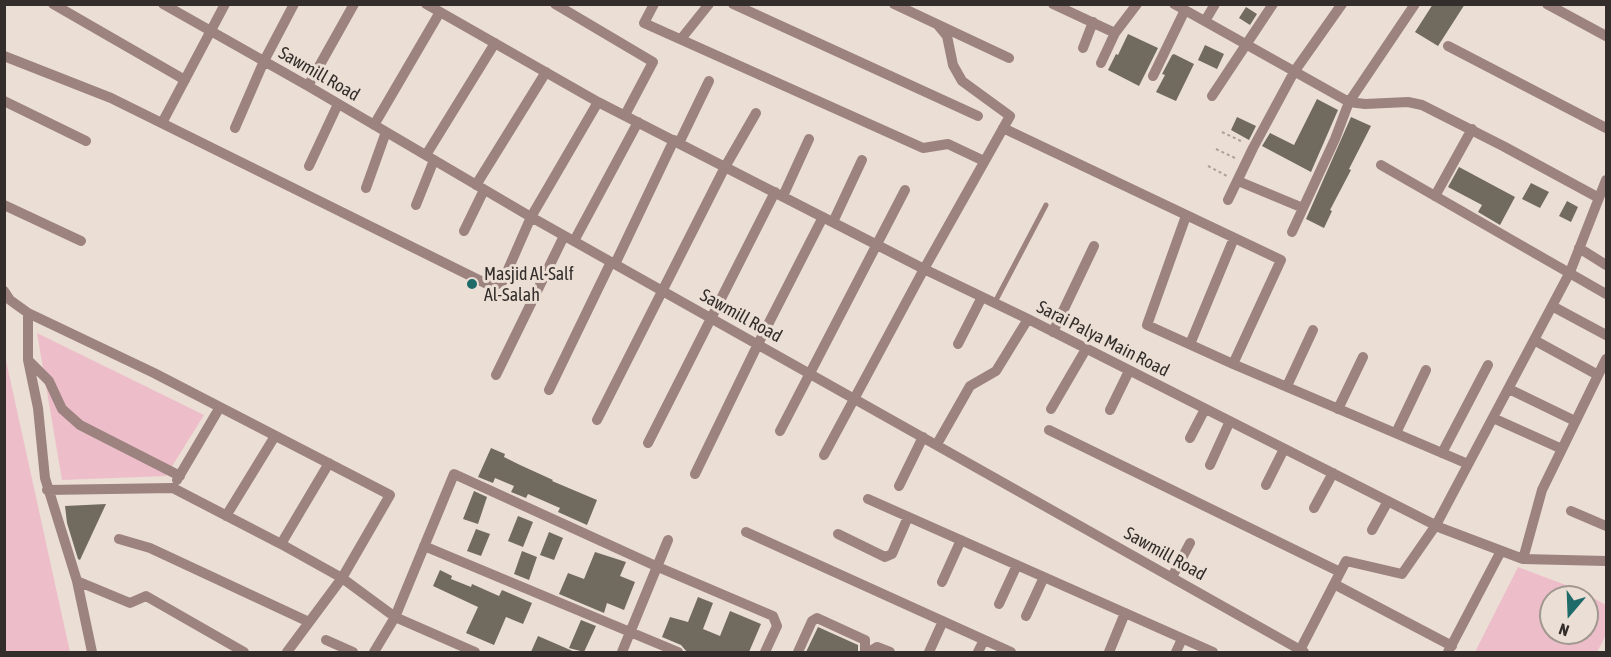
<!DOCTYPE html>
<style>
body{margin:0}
#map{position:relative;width:1611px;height:657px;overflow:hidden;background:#ebded4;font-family:"Asap Condensed",sans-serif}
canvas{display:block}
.frame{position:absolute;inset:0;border:6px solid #332e2b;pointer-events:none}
.north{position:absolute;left:1539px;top:585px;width:60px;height:60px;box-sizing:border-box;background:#ebded4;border:2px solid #a19890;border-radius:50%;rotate:199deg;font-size:16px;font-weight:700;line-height:24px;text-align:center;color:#332e2b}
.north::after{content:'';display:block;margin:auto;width:21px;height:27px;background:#1f6b69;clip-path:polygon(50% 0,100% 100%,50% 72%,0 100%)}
</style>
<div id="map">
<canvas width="1611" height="657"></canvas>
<div class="frame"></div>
<div class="north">N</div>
</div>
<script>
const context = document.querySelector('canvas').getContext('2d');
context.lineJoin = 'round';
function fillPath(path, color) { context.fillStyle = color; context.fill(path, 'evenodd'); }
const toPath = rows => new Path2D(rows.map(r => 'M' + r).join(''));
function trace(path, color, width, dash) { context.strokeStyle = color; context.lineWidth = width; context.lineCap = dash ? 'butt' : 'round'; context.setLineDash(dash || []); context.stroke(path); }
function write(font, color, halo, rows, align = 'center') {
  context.font = font + ' "Asap Condensed",sans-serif'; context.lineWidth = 6; context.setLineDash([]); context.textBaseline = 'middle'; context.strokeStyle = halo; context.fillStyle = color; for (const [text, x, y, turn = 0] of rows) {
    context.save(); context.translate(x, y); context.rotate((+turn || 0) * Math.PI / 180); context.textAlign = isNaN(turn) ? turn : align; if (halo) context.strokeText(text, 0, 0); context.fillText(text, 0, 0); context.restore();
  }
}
const green = toPath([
 [37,333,204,415,166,476,62,480],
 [4,356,5,356,70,652,5,652],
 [1518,567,1579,590,1606,605,1606,635,1597,652,1475,652],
 [1551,597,1587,597,1587,633,1551,633]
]);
const building = toPath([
 [1433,4,1465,4,1438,46,1415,32],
 [1246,7,1257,14,1250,25,1239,18],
 [1128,34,1158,48,1139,86,1108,70,1116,54,1118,55],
 [1205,45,1224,54,1217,69,1198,60],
 [1174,54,1194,64,1176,101,1156,92,1165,75,1162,74,1172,55],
 [1317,99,1338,110,1311,172,1262,146,1270,133,1294,145],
 [1237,117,1256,126,1249,140,1231,130],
 [1351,117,1371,126,1349,169,1351,170,1330,210,1332,211,1324,228,1306,219],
 [1459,167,1515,197,1500,225,1478,212,1482,205,1448,187],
 [1531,183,1549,192,1540,208,1522,199],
 [1567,201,1578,207,1571,222,1559,216],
 [491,448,505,454,504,457,520,465,553,480,552,481,597,500,587,525,558,512,560,508,528,494,526,498,511,492,514,486,495,478,493,483,478,477],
 [474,491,487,497,478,524,463,519],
 [106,504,80,560,78,559,67,523,65,506],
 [518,516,533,522,523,547,508,541],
 [476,529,490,534,481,556,467,551],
 [549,532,563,538,554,560,540,555],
 [522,551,537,557,529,580,514,574],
 [595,552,626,562,620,576,635,582,624,610,607,603,604,613,559,594,568,573,584,579],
 [440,570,452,576,451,579,471,587,472,584,499,596,502,590,532,603,523,624,506,617,494,645,466,633,478,607,433,586],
 [698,597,713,603,703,629,720,636,730,611,761,624,749,652,687,652,681,645,662,637,670,617,688,622],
 [581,620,596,626,584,652,569,648],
 [818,627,858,645,858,652,806,652],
 [538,636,575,652,531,652]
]);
const path = toPath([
 [1222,132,1243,142],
 [1216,149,1235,158],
 [1208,166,1227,176]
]);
const lane = toPath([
 [995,302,1046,205]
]);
const street = toPath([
 [53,4,185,80],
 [163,4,308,86,531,217,1304,652],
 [426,4,598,102,924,269,1028,319,1441,528,1523,559,1606,561],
 [555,4,653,62,625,115],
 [654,4,644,23,923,148,948,144,984,161],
 [733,4,978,116],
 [894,4,1009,58],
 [1053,4,1115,33,1137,4],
 [1174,4,1349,102,1365,104,1408,102,1422,105,1503,146,1599,198],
 [1547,4,1606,36],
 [1205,21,1215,4],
 [681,39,709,4],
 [1448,46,1606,128],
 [1083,48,1093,22],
 [4,56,111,98,489,285,496,285,503,281,531,217,598,102],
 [1101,63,1115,33],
 [1153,76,1185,10],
 [308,86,354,4],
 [1212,96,1273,4],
 [4,101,86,141],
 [162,123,225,4],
 [374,125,440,12],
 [235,128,264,61,294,4],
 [1003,128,1281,260,1233,364,1468,464],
 [679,143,709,81],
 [426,155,495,43],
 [1381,165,1606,294],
 [309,166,338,104],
 [1238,181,1303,208],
 [476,185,546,72],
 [366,188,386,132],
 [783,196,809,139],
 [1435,196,1472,129],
 [1228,200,1253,148,1294,72,1342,4],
 [4,205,81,241],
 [416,205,434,160],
 [1186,216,1147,325,1233,364],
 [833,222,862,160],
 [464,231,484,190],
 [1292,232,1335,139,1349,102,1415,4],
 [574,241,638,122],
 [1579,248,1606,265],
 [615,264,674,140],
 [4,291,10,300,28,313,154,373,390,495,342,578,287,652],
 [1552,306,1606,335],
 [28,313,28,360,38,408,45,478,77,581,92,652],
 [1053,332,1094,246],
 [1534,340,1598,375],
 [958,344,982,297],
 [1190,344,1234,238],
 [28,360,49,381,62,409,80,425,180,476],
 [496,375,564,236],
 [1287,386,1313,330],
 [1509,389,1575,421],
 [549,390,611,262],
 [1051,409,1086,349],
 [1338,409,1363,357],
 [1110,410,1129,371],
 [1493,418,1562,449],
 [597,420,725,167,756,113],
 [1049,430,1340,572],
 [780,431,905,190],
 [1396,433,1426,370],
 [1190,438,1205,409],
 [648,443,775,192],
 [937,444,970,386,996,371,1028,319],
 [1442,453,1488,365],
 [824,455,924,269,1010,116,962,81,953,65,947,36,938,25],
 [1210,465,1230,421],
 [695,474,758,344,823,217],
 [177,480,220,407],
 [1266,485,1284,449],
 [899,486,923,437],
 [47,490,173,488,281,544,342,578,395,617,475,652],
 [868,499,1213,652],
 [1314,508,1333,473],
 [1571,511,1606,526],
 [226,516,275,436],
 [1372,530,1388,501],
 [746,532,1011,652],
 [838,534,885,557,892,554,908,517],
 [119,539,150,548,309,622],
 [281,544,329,463],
 [424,546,678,652],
 [1523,559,1542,490,1606,359],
 [1172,577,1190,543],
 [77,581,130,603,146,596,244,652],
 [942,582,961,540],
 [1334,584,1452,646],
 [999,604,1017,565],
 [1026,616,1044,577],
 [326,640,353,652],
 [374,652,395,617,454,474,658,567,773,616,777,626,765,652],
 [622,652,668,540],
 [798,652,812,621,817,618,865,640,865,652],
 [869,652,877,647,890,652],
 [929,652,943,621],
 [978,652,984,640],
 [1109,652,1125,613],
 [1176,652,1182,639],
 [1299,652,1346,561,1402,574,1436,525,1570,272,1606,180],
 [1448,652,1501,551]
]);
const markers = [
 [472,284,6,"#1f6b69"]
];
const streetNames = [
 ["Sawmill Road",319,74,30],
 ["Sawmill Road",741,316,29],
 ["Sarai Palya Main Road",1103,339,27],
 ["Sawmill Road",1165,554,29]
];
const poiNames = [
 ["Masjid Al-Salf",484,274],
 ["Al-Salah",484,295]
];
fillPath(green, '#edbeca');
fillPath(building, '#716b5f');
trace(path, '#aba19a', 2, [3, 3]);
trace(lane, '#9c8380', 5);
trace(street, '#9c8380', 10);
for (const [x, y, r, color] of markers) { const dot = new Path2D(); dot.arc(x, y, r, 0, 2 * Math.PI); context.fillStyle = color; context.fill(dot); trace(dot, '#ebded4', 2); }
write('18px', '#332e2b', '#ebded4', streetNames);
write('18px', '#332e2b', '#ebded4', poiNames, 'left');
</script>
